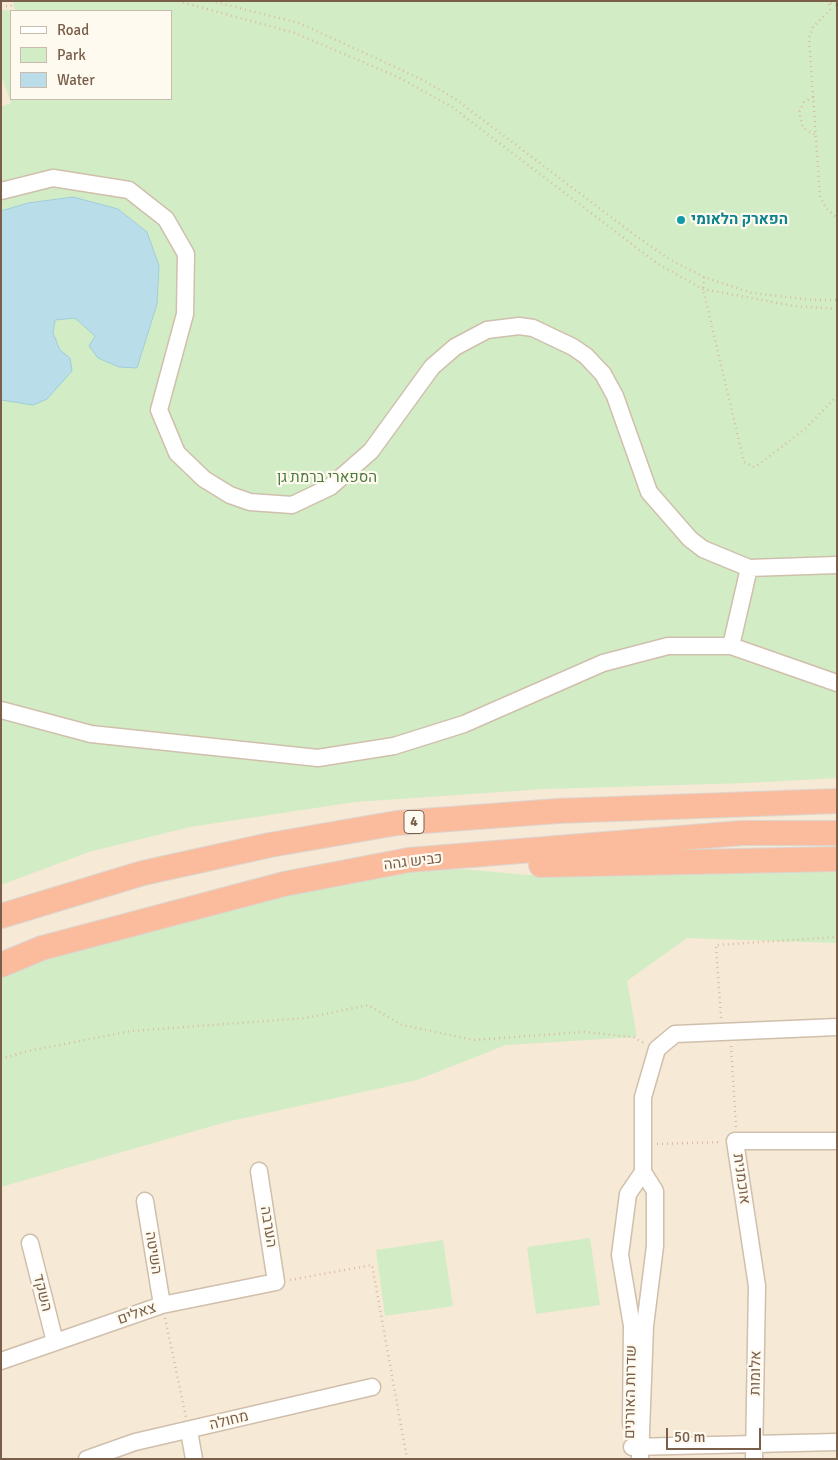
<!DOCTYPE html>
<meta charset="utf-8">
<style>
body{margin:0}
#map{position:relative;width:838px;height:1460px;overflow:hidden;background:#fdf7e8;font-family:Signika,sans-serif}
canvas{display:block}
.frame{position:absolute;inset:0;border:2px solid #795f4a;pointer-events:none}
.legend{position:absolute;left:10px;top:10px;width:162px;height:90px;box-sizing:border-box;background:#fffaef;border:1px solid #c9bcad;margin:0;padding:6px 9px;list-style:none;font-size:15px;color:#795f4a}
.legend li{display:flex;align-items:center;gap:10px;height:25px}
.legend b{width:25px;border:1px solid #c9bcad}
.scale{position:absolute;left:666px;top:1428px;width:95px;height:22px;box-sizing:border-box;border:2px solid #795f4a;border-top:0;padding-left:6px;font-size:15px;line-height:18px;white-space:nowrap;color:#795f4a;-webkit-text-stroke:4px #fffaef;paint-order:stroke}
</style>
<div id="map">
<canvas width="838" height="1460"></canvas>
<div class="frame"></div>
<ul class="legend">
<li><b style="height:6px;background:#fff"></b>Road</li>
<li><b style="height:14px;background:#d2edc5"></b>Park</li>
<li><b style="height:14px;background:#badee9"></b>Water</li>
</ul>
<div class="scale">50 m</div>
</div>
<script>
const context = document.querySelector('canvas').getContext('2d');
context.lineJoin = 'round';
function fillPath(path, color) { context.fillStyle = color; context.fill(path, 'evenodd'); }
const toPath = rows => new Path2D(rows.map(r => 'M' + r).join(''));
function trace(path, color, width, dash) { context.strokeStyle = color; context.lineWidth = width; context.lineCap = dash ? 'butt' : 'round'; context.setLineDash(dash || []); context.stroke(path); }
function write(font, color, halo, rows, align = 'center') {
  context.font = font + ' Signika,Heebo,sans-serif'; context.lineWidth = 4.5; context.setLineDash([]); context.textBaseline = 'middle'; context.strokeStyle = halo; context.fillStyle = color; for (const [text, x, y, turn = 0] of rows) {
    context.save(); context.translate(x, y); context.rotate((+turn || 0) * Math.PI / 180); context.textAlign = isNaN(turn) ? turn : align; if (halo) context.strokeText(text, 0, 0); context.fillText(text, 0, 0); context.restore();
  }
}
const residential = toPath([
 [1,1,837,1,837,1459,1,1459],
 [11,11,171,11,171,99,11,99]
]);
const green = toPath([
 [13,1,837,1,837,778,746,783,545,789,355,802,190,827,89,852,1,885,1,107,11,103,1,74,1,10,14,11,11,11,11,99,171,99,171,11,15,11],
 [461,869,540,876,837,870,837,943,687,938,627,981,637,1037,506,1045,417,1080,226,1122,1,1187,1,977,71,947,258,902,389,872],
 [590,1238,600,1305,536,1314,527,1247],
 [443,1240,453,1306,385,1316,376,1250]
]);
const water = toPath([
 [73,197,118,209,147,232,159,266,157,304,137,368,119,367,98,358,89,346,95,336,75,318,55,320,53,333,60,350,70,358,72,371,47,399,33,405,1,400,1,211,28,203,73,197]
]);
const path = toPath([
 [178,1,295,33,398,77,452,107,658,264,703,289,794,306,837,309],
 [211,1,299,23,419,78,454,98,636,236,671,260,704,277,752,293,814,300,837,300],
 [826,1,837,5],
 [829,4,830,10,813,27,809,38,820,196,826,208,837,218],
 [1,6,11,6,14,1],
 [813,97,804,102,799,112,803,128,816,135],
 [1,99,3,99],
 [704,277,703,289,744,462,754,467,759,464,805,429,837,396],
 [721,1018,716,945,837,937],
 [731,1046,736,1127],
 [1,1059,28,1051,131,1031,306,1018,368,1005,402,1025,474,1040,584,1032,633,1037,644,1043],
 [657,1144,721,1142],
 [290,1280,372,1265,407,1459],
 [165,1318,186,1417]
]);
const minor = toPath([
 [1,191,53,178,129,190,166,219,186,254,185,314,159,410,177,453,204,479,230,495,250,502,292,505,330,487,371,451,432,367,455,347,487,330,519,326,533,328,573,347,586,356,603,374,615,396,649,492,690,539,703,549,749,568,837,565],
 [731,646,749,568],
 [1,710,91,734,318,758,394,746,464,724,603,663,668,646,731,646,837,683],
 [145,1201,162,1305],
 [30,1243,55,1342],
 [1,1361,162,1305,276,1282,259,1171],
 [631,1424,632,1326,620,1255,628,1194,643,1172],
 [189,1431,194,1459],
 [632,1447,837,1442],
 [87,1459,135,1442,372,1387],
 [640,1459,645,1326,655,1246,655,1191,643,1172,643,1097,657,1049,675,1034,837,1027],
 [754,1459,757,1286,735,1141,837,1141]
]);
const highway = toPath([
 [541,865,837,859],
 [1,916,143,873,270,845,397,823,558,811,837,801],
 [1,965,42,948,284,884,409,860,742,833,837,833]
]);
const markers = [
 [681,220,5,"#0f9aa8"]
];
const shields = [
 [414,822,20]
];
const shieldNames = [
 ["4",414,822]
];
const cultureNames = [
 ["הפארק הלאומי",691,220]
];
const parkNames = [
 ["הספארי ברמת גן",327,478]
];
const streetNames = [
 ["כביש גהה",413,862,-7],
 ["אוכמנית",741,1179,82],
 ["הערבה",268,1227,81],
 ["השיטה",153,1253,81],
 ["השקד",42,1293,76],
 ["צאלים",137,1314,-19],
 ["אלומות",756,1373,-89],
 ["שדרות האורנים",631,1392,-89],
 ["מחולה",229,1421,-14]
];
fillPath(residential, '#f6e9d5');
fillPath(green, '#d2edc5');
fillPath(water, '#badee9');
trace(water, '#a0cddb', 1);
trace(minor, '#d0bfac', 19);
trace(highway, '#dcd5d0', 26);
trace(path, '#dabba0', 2.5, [1, 4]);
trace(minor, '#fff', 16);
trace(highway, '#fabc9c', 24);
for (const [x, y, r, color] of markers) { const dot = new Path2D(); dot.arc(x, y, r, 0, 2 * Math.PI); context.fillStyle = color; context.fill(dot); trace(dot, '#fffaef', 2); }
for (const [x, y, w] of shields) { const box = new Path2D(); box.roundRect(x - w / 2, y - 11.5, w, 23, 4); context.fillStyle = '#fffaef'; context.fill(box); trace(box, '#795f4a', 1); }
write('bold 14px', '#795f4a', null, shieldNames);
write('bold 15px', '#0d838f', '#fffaef', cultureNames, 'left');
write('15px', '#4b7a3e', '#fffaef', parkNames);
write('15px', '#795f4a', '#fffaef', streetNames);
</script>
